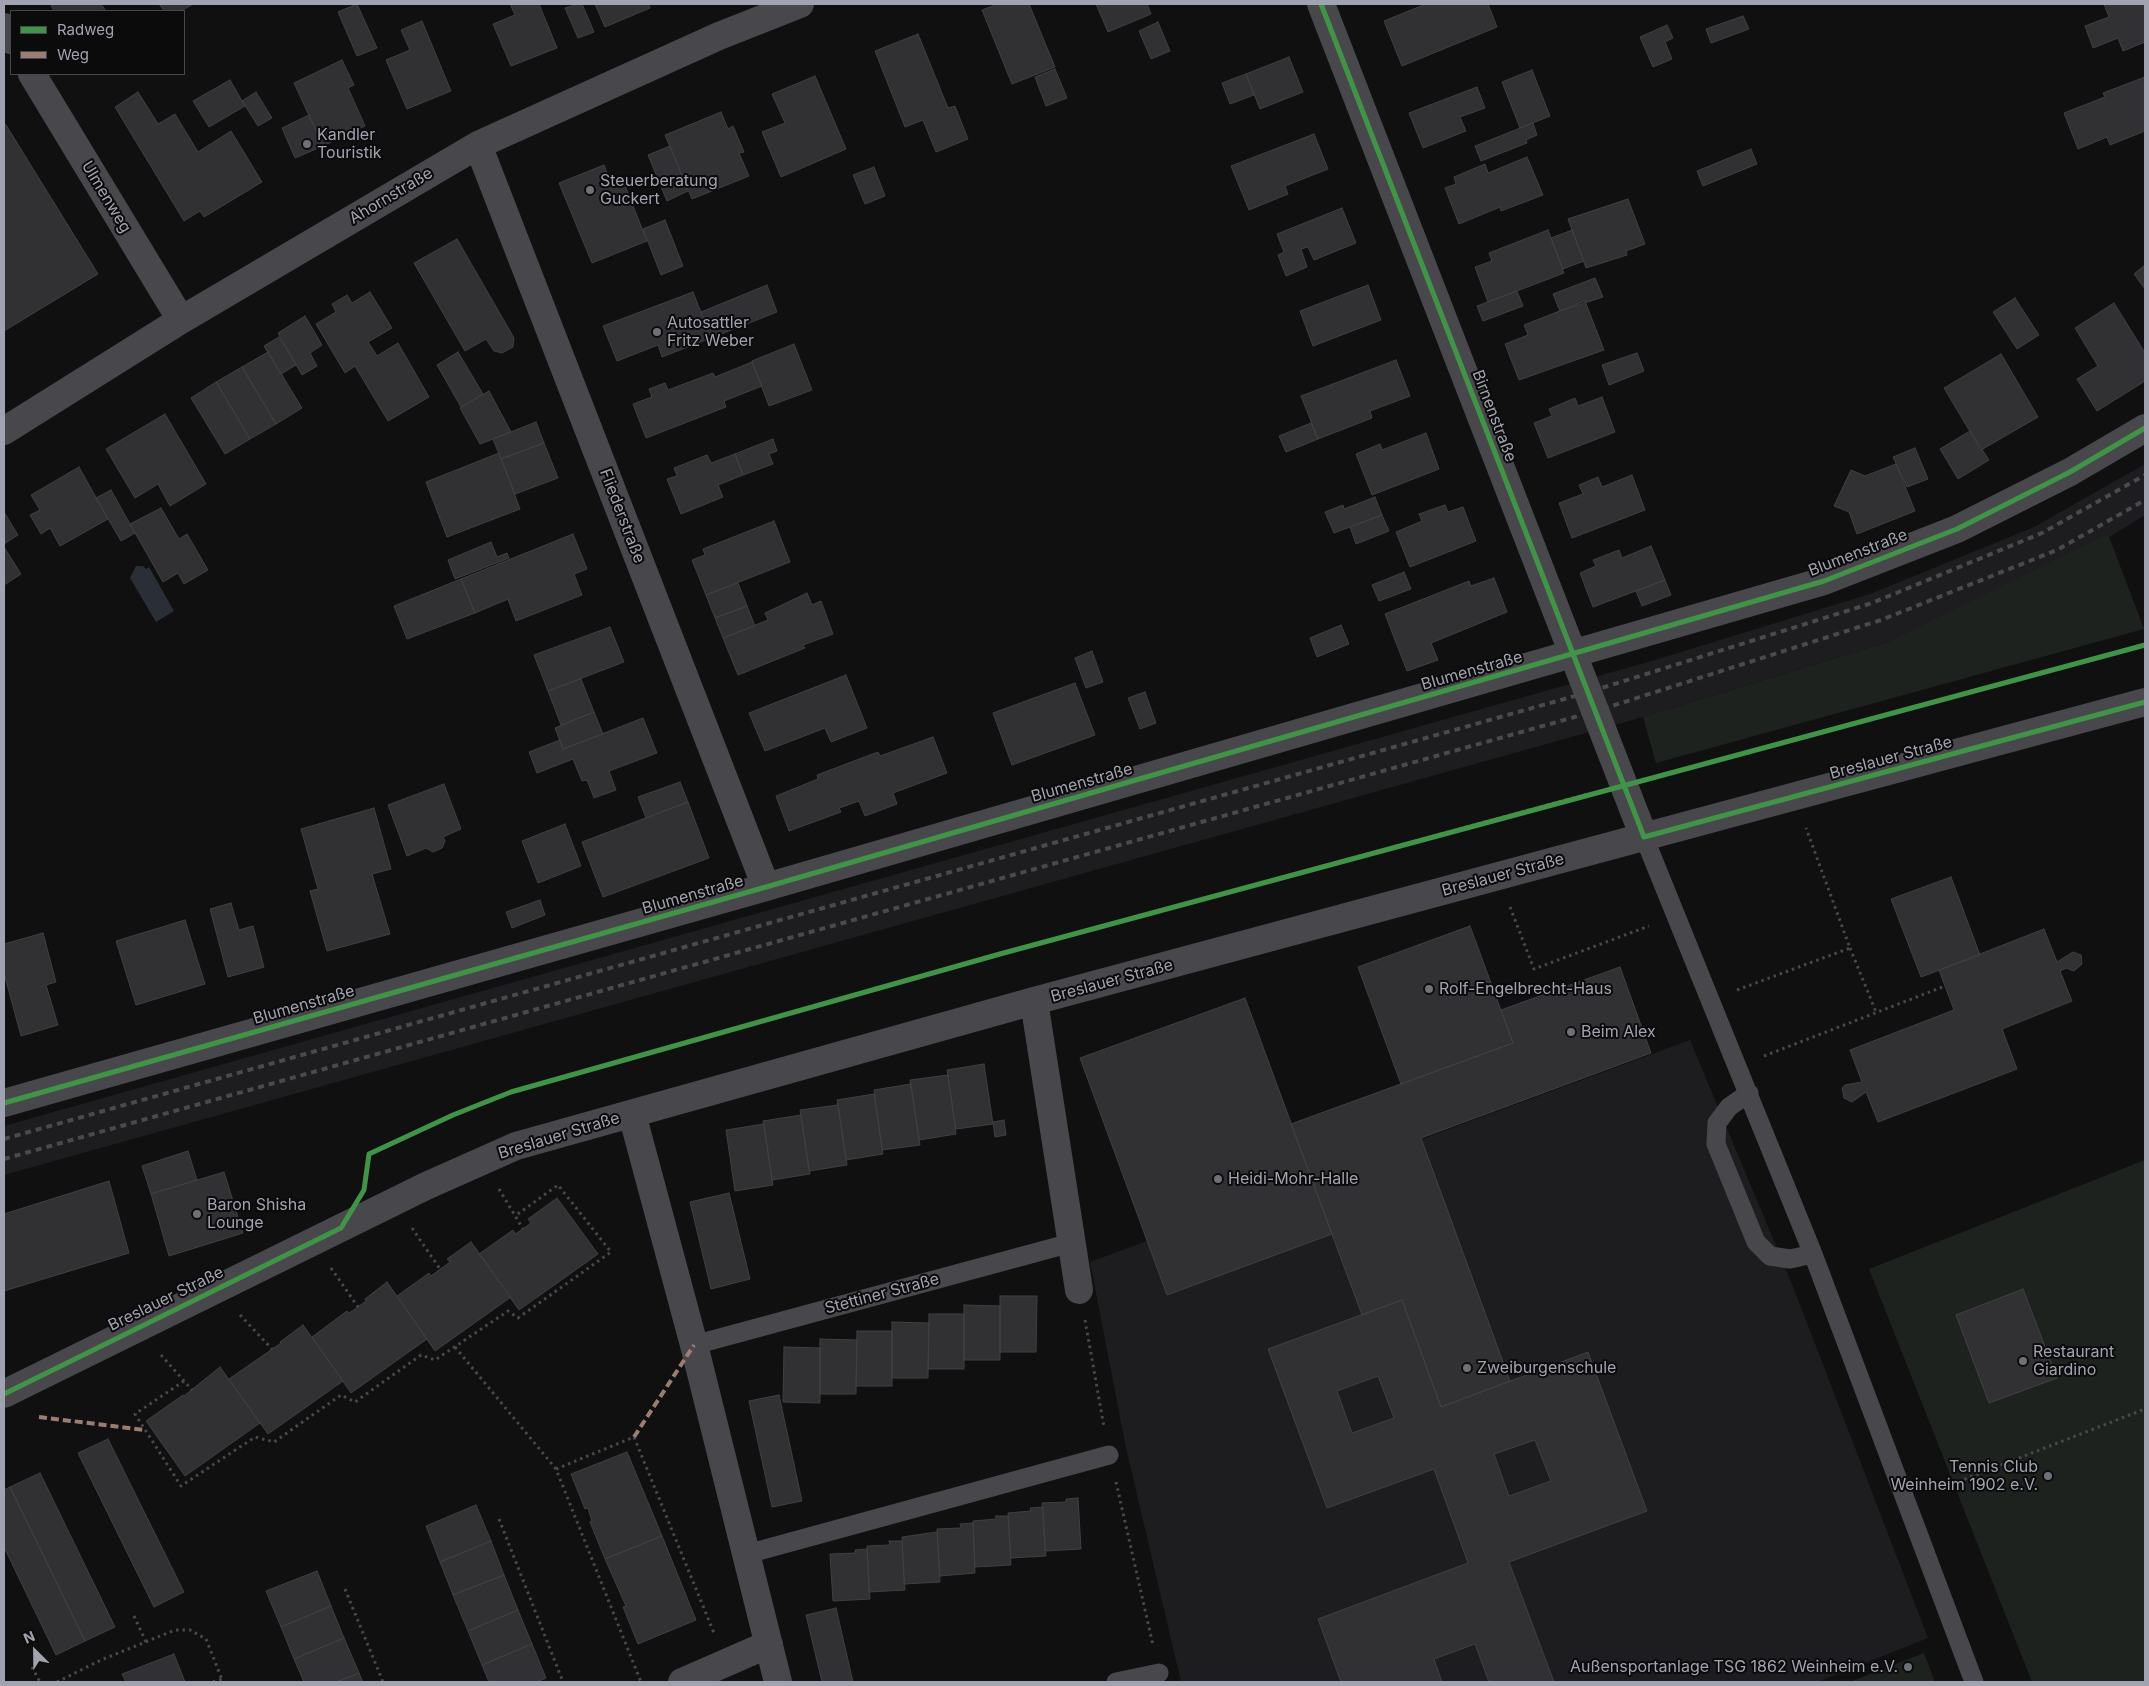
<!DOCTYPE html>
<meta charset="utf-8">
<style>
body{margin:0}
#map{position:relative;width:2149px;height:1686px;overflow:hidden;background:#101011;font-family:Inter,sans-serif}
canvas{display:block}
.frame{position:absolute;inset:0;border:5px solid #a2a3b0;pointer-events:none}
.legend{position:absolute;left:10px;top:10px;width:175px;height:65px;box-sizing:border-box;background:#0b0b0c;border:1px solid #47484e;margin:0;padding:6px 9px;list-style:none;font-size:15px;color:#a2a3b0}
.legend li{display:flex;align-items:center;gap:10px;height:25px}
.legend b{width:25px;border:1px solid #47484e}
.north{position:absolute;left:10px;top:1626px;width:50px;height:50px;-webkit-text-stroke:4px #0b0b0c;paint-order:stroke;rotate:337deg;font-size:14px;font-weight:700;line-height:20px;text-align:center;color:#a2a3b0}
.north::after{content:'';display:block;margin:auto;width:18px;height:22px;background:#a2a3b0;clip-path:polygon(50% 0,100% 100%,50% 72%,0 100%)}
</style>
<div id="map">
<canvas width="2149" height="1686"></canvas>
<div class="frame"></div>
<ul class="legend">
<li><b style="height:6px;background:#419447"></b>Radweg</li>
<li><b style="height:6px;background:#9b7d72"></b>Weg</li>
</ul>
<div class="north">N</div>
</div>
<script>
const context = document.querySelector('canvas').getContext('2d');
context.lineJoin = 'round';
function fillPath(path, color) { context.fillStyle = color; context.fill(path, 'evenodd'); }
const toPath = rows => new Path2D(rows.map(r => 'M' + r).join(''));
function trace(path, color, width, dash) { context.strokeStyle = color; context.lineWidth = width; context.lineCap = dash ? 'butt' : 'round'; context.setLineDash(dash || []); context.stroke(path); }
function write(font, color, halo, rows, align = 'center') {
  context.font = font + ' Inter,sans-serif'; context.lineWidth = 4; context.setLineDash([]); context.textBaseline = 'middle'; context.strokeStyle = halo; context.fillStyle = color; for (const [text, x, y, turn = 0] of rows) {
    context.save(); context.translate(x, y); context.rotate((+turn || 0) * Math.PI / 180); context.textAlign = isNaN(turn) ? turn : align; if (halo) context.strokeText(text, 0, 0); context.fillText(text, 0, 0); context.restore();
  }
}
const built = toPath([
 [2145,464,2145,515,2111,536,1888,642,1643,717,4,1175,4,1126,1655,660,1870,594,2034,527],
 [1690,1040,1794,1289,1928,1638,1818,1682,1181,1682,1126,1448,1090,1262]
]);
const green = toPath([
 [2108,534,2144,629,1656,763,1643,717,1888,642],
 [2145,1160,2145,1682,2032,1682,1869,1269],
 [1924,1653,1935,1682,1850,1682]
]);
const water = toPath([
 [136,566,143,566,146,569,149,567,174,611,156,622,130,578]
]);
const building = toPath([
 [54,4,101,4,106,11,54,11,51,6,54,4],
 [159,4,193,4,181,11,164,11,159,4],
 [357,4,377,48,357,56,338,12,357,4],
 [510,4,539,4,557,48,511,66,493,24,515,15,510,4],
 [578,4,582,4,594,32,578,38,565,8,578,4],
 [595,4,648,4,650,8,605,27,595,4],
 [998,4,1029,4,1055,67,1012,84,982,10,998,4],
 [1096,4,1147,4,1151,14,1108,32,1096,4],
 [1426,4,1488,4,1497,27,1402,66,1384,21,1426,4],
 [2104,4,2145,4,2145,42,2123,51,2118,38,2093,48,2085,26,2109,17,2104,4],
 [1743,16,1749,29,1711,43,1706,29,1743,16],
 [422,21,451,91,407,109,386,60,410,50,401,30,422,21],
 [1158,22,1170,51,1151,59,1139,31,1158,22],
 [1667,25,1673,38,1665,42,1672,59,1653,67,1640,37,1667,25],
 [918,34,948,108,955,106,968,139,936,152,923,120,905,127,875,51,918,34],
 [1289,57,1303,92,1260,109,1246,74,1289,57],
 [342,60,354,85,348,88,365,126,323,146,294,83,342,60],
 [1055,69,1067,98,1046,106,1035,77,1055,69],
 [1532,70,1550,116,1520,128,1502,82,1532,70],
 [1246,74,1254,95,1230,104,1222,83,1246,74],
 [815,76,846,149,781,177,762,132,785,123,772,94,815,76],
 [2145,77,2145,131,2110,145,2107,137,2078,149,2064,113,2105,97,2103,93,2145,77],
 [230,80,245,106,209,127,193,101,230,80],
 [1477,87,1485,108,1460,117,1466,131,1423,148,1409,113,1477,87],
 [138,92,158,124,175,114,198,152,231,131,262,182,204,217,200,211,184,221,115,107,138,92],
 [256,92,272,118,258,126,242,101,256,92],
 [721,112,728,129,733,126,744,152,739,153,749,176,692,199,665,135,721,112],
 [309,115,323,146,295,158,282,128,309,115],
 [1533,123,1537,135,1526,140,1527,143,1481,161,1475,146,1533,123],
 [6,125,98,274,4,331,4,126,6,125],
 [1314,134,1328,169,1285,186,1288,194,1249,210,1231,166,1314,134],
 [670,146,688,191,667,201,648,155,670,146],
 [1751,149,1757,164,1703,186,1697,171,1751,149],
 [1527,157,1543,195,1501,211,1500,207,1459,224,1445,188,1456,184,1454,177,1485,164,1488,173,1527,157],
 [604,165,613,188,624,183,647,241,592,263,559,183,604,165],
 [874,167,885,196,865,204,853,175,874,167],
 [1628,199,1645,244,1626,251,1627,255,1586,268,1568,219,1628,199],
 [1342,208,1356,243,1314,260,1308,247,1301,249,1307,267,1286,276,1278,255,1284,252,1277,234,1342,208],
 [665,220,683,266,661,275,643,229,665,220],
 [1548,230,1564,273,1488,302,1475,267,1492,261,1489,253,1548,230],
 [1572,230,1584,261,1563,269,1551,238,1572,230],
 [457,239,514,338,513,347,502,353,494,351,486,339,465,351,414,263,457,239],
 [2145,265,2145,289,2134,274,2145,265],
 [1595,278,1603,297,1560,311,1553,294,1595,278],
 [767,285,777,312,711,338,701,312,767,285],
 [1368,285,1381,320,1313,346,1300,311,1368,285],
 [1517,291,1523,306,1483,321,1477,306,1517,291],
 [370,292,392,328,368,342,377,356,398,343,429,397,388,421,355,366,345,373,316,324,336,312,332,304,347,295,352,303,370,292],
 [693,292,711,338,662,357,658,345,617,361,603,326,693,292],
 [2015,298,2039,335,2017,349,1993,312,2015,298],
 [1585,301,1604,350,1519,380,1505,344,1528,335,1524,325,1585,301],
 [2114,303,2145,353,2145,381,2097,411,2077,379,2098,366,2075,328,2114,303],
 [305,316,322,345,310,353,317,366,302,375,278,333,305,316],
 [279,337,296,365,281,374,264,346,279,337],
 [794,344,812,390,769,406,752,361,794,344],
 [268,352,302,408,276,424,242,367,268,352],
 [458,352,483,394,461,407,437,365,458,352],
 [1637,353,1644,371,1609,385,1602,365,1637,353],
 [2001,354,2038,417,1981,450,1944,388,2001,354],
 [1396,360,1410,396,1370,411,1372,418,1318,439,1301,396,1396,360],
 [752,362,762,386,724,401,726,407,646,438,633,404,652,397,649,389,665,383,668,390,713,373,715,377,752,362],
 [242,367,276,424,250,439,216,382,242,367],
 [216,382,250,439,225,454,191,398,216,382],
 [489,391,511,432,480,444,460,408,489,391],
 [1602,397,1615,432,1548,458,1534,423,1552,416,1549,409,1575,398,1578,406,1602,397],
 [165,414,206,484,170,506,158,484,135,498,106,449,165,414],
 [536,422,544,443,501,459,493,439,536,422],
 [1311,423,1318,439,1286,452,1279,436,1311,423],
 [1970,431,1989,460,1958,479,1940,449,1970,431],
 [1426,433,1439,469,1372,495,1356,454,1380,444,1382,450,1426,433],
 [773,439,777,451,769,454,773,464,743,475,735,454,773,439],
 [544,443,558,478,515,494,501,459,544,443],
 [1915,448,1928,479,1907,487,1893,457,1915,448],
 [499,453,520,509,447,537,426,482,499,453],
 [735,454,743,475,718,485,723,497,681,514,667,479,677,476,674,468,707,455,711,463,735,454],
 [1896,464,1915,511,1857,534,1849,512,1834,506,1851,470,1865,476,1896,464],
 [79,467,108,519,60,546,50,528,41,534,30,515,40,510,31,495,79,467],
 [1632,475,1645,510,1572,538,1559,503,1583,494,1579,485,1598,477,1602,487,1632,475],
 [111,490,135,533,121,541,96,498,111,490],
 [1375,497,1382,515,1334,533,1325,512,1343,505,1344,509,1375,497],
 [1445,505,1448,512,1463,507,1476,541,1410,567,1396,532,1422,521,1419,514,1445,505],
 [161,508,179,539,187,534,208,570,184,584,178,573,163,582,130,524,161,508],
 [4,512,18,535,4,544,4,512],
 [1382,515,1389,531,1356,544,1350,527,1382,515],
 [774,521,790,562,706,595,692,560,705,555,703,549,774,521],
 [573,534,587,569,574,574,582,595,516,621,508,599,475,613,461,579,573,534],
 [491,542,497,557,507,553,509,558,455,579,448,560,491,542],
 [1651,546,1665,580,1593,607,1580,573,1596,566,1593,560,1619,550,1622,558,1651,546],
 [4,547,21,574,4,585,4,547],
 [1404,572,1411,589,1379,601,1372,585,1404,572],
 [1494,578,1507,612,1431,643,1438,660,1407,671,1385,614,1469,581,1471,586,1494,578],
 [461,579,475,613,407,639,394,606,461,579],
 [1665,580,1671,595,1642,606,1636,591,1665,580],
 [738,583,747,606,715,618,706,595,738,583],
 [807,593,812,605,821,601,833,634,803,645,805,648,738,675,723,638,768,620,765,613,807,593],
 [747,606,755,626,723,638,715,618,747,606],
 [1341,625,1349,644,1317,657,1310,638,1341,625],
 [610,627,624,662,548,691,534,655,610,627],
 [1092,651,1103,682,1086,688,1075,658,1092,651],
 [846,675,867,728,831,742,825,728,765,751,749,713,846,675],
 [581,679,594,712,561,725,548,691,581,679],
 [1075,683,1095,735,1012,765,993,713,1075,683],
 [1145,692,1156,723,1140,729,1128,698,1145,692],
 [594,712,603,734,563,749,555,728,594,712],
 [643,718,657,753,609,771,616,790,594,798,587,780,582,781,573,759,537,773,529,752,560,740,563,749,643,718],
 [933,737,947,773,893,793,897,804,865,816,859,801,839,808,841,812,789,831,776,796,818,779,817,775,878,752,880,756,933,737],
 [680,782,688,802,646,818,638,797,680,782],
 [444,784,461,829,443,837,445,841,442,848,433,852,426,848,407,856,388,805,444,784],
 [688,802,709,858,603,897,582,842,688,802],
 [374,808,391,869,372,874,390,934,327,951,310,891,318,889,301,829,374,808],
 [565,824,581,866,538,883,522,841,565,824],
 [1951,877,1980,955,1921,977,1891,899,1951,877],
 [540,900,545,915,512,928,506,912,540,900],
 [231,903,239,930,253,926,264,967,228,977,210,909,231,903],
 [185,920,205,984,136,1005,116,941,185,920],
 [1470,926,1513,1043,1401,1084,1358,967,1470,926],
 [2044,929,2057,962,2073,952,2081,955,2082,964,2074,971,2066,968,2060,971,2072,1001,2002,1029,2017,1069,1878,1122,1866,1092,1852,1102,1844,1098,1842,1088,1845,1085,1862,1082,1850,1050,1954,1010,1939,970,2044,929],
 [43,933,56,982,46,985,58,1025,21,1036,4,973,4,944,43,933],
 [1620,967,1651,1053,1421,1138,1510,1381,1441,1407,1402,1300,1362,1315,1291,1124,1513,1043,1501,1010,1620,967],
 [1245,998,1332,1234,1167,1295,1080,1058,1245,998],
 [984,1064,993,1124,956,1129,947,1070,984,1064],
 [948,1075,956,1134,919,1140,910,1080,948,1075],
 [911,1084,920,1145,882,1150,874,1090,911,1084],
 [874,1094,883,1154,846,1160,837,1100,874,1094],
 [838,1105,847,1165,809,1171,800,1110,838,1105],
 [801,1115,810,1174,772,1180,763,1121,801,1115],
 [1004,1120,1006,1135,995,1137,993,1122,1004,1120],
 [764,1124,773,1185,735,1191,726,1130,764,1124],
 [188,1151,197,1180,151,1194,142,1166,188,1151],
 [224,1172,243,1233,169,1256,151,1194,224,1172],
 [109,1181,129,1253,4,1291,4,1214,109,1181],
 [729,1193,750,1279,711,1289,690,1202,729,1193],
 [557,1198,598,1254,519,1310,479,1254,513,1230,515,1234,523,1229,531,1223,528,1219,557,1198],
 [471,1242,511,1297,435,1351,397,1296,429,1273,431,1276,450,1262,447,1259,471,1242],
 [387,1282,427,1339,351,1393,312,1337,347,1311,349,1313,358,1307,366,1301,365,1299,387,1282],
 [2023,1289,2057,1378,1989,1403,1956,1315,2023,1289],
 [1000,1296,1037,1296,1036,1352,1000,1352,1000,1296],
 [1402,1300,1441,1407,1588,1352,1647,1511,1509,1562,1554,1682,1489,1682,1475,1644,1434,1659,1442,1682,1341,1682,1318,1619,1468,1563,1434,1469,1327,1508,1268,1349,1402,1300],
 [1378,1376,1394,1418,1352,1433,1337,1391,1378,1376],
 [1535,1440,1551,1481,1509,1496,1494,1454,1535,1440],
 [964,1305,1000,1306,1000,1360,964,1360,964,1305],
 [929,1314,964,1314,964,1369,928,1369,929,1314],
 [892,1322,929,1323,928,1378,892,1378,892,1322],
 [303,1325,343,1381,268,1434,229,1379,281,1343,280,1342,303,1325],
 [857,1331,892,1331,892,1386,856,1386,857,1331],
 [820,1339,857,1340,856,1394,820,1394,820,1339],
 [784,1347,820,1348,820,1403,783,1402,784,1347],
 [220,1367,260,1423,185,1476,146,1421,183,1395,184,1396,220,1367],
 [779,1395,802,1501,772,1507,749,1401,779,1395],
 [108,1439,184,1592,154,1607,78,1453,108,1439],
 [627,1452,662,1536,605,1559,590,1522,592,1521,590,1515,588,1508,585,1509,571,1474,627,1452],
 [40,1473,115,1627,85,1641,10,1487,40,1473],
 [10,1487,85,1641,56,1655,4,1547,4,1490,10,1487],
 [1078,1498,1081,1549,1045,1551,1042,1503,1066,1502,1066,1499,1078,1498],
 [476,1505,491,1541,440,1562,426,1526,476,1505],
 [1043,1507,1046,1556,1011,1558,1008,1513,1031,1511,1030,1508,1043,1507],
 [996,1516,1008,1516,1011,1565,975,1567,973,1521,996,1519,996,1516],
 [973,1523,975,1573,940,1576,937,1529,961,1528,960,1524,973,1523],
 [937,1532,940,1582,904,1584,902,1537,937,1532],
 [662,1536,696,1620,638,1644,623,1607,626,1606,605,1559,662,1536],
 [491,1541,504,1575,453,1595,440,1562,491,1541],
 [889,1541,902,1541,905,1590,869,1592,867,1546,890,1545,889,1541],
 [867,1549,870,1599,833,1601,830,1554,855,1553,855,1550,867,1549],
 [317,1571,331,1606,281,1627,266,1591,317,1571],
 [504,1575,518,1610,468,1631,453,1595,504,1575],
 [331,1606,344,1638,294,1659,281,1627,331,1606],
 [836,1608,853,1682,822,1682,806,1615,836,1608],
 [518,1610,532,1644,482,1665,468,1631,518,1610],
 [344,1638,359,1673,337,1682,304,1682,294,1659,344,1638],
 [532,1644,546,1678,537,1682,489,1682,482,1665,532,1644],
 [174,1654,185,1682,126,1682,122,1674,174,1654],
 [359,1673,363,1682,337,1682,359,1673]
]);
const path = toPath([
 [1655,777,2145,645],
 [1510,907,1534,969,1649,926],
 [1850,948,1876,1012],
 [1737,990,1850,948,1806,828],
 [1764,1056,1945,986],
 [366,1179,369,1154,453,1115,511,1092,1000,954,1591,793],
 [499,1189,523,1229],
 [412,1228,440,1269],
 [331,1268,358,1307],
 [240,1315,272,1349],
 [1085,1320,1104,1427],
 [455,1347,556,1469,641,1682],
 [161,1355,192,1390],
 [184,1381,135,1414,181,1486,255,1437,274,1442,341,1395,355,1402,421,1355,435,1360,508,1311,518,1318,611,1252,558,1185,515,1216],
 [556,1469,634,1437,714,1633],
 [1116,1482,1153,1645],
 [1934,1491,2145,1409],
 [499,1519,563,1682],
 [345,1589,383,1682],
 [134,1616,146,1642],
 [32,1667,40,1682],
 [57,1682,101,1660,175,1630,190,1630,206,1639,223,1682],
 [213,1682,222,1679]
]);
const service = toPath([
 [1644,837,1813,1254],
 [1749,1093,1729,1107,1717,1123,1716,1144,1756,1242,1770,1256,1790,1259,1813,1254,1974,1682],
 [694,1345,1071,1243],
 [747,1554,1109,1455],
 [1116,1682,1159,1673]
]);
const minor = toPath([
 [1321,4,1644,837],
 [4,27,11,40],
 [32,74,181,320],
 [478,145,766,887],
 [4,431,181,320,478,145,719,36,800,4],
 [1034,1001,1079,1290],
 [4,1103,766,887,1824,581,1957,529,2070,472,2145,428],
 [632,1114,694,1345,778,1682],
 [4,1394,426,1186,516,1146,1034,1001,2145,702],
 [682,1682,769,1644]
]);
const rail = toPath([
 [4,1139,1589,692,1872,603,2042,533,2145,475],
 [4,1159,1596,711,1881,620,2057,550,2145,500]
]);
const quiet = toPath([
 [39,1417,145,1430],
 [634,1437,694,1345]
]);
const cycleway = toPath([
 [1321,4,1644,837,2145,702],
 [4,1103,766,887,1824,581,1957,529,2070,472,2145,428],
 [4,1394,341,1228,364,1190,369,1154,453,1115,511,1092,1000,954,2145,645]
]);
const markers = [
 [307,144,5,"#6f7078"],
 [590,190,5,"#6f7078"],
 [657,332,5,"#6f7078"],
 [1429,989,5,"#6f7078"],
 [1571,1032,5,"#6f7078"],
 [1218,1179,5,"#6f7078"],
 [197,1214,5,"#6f7078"],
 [2023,1361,5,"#6f7078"],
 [1467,1368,5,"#6f7078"],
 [2048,1476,5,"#6f7078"],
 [1908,1667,5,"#6f7078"]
];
const poiNames = [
 ["Kandler",317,135],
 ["Touristik",317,153],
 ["Steuerberatung",600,181],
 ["Guckert",600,199],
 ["Autosattler",667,323],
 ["Fritz Weber",667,341],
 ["Rolf-Engelbrecht-Haus",1439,989],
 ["Beim Alex",1581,1032],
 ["Heidi-Mohr-Halle",1228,1179],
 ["Baron Shisha",207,1205],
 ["Lounge",207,1223],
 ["Restaurant",2033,1352],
 ["Giardino",2033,1370],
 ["Zweiburgenschule",1477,1368],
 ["Tennis Club",2038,1467,"right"],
 ["Weinheim 1902 e.V.",2038,1485,"right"],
 ["Außensportanlage TSG 1862 Weinheim e.V.",1898,1667,"right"]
];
const streetNames = [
 ["Ahornstraße",391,196,-31],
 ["Ulmenweg",106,197,59],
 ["Birnenstraße",1494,416,69],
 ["Fliederstraße",622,516,69],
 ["Blumenstraße",1858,553,-21],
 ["Blumenstraße",1472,671,-16],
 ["Breslauer Straße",1891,758,-15],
 ["Blumenstraße",1082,783,-16],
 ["Breslauer Straße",1503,875,-15],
 ["Blumenstraße",693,895,-16],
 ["Breslauer Straße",1112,981,-15],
 ["Blumenstraße",304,1005,-16],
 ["Breslauer Straße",559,1136,-17],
 ["Stettiner Straße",882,1294,-15],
 ["Breslauer Straße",166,1299,-26]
];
fillPath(built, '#1d1d1f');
fillPath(green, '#1d221f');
fillPath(water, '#2a2e36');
fillPath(building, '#313133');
trace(building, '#404044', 1);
trace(path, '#49494d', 3, [2.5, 4]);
trace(service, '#48484c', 19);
trace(minor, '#48484c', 28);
trace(rail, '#4a4a4d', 4, [6, 5]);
trace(quiet, '#9b7d72', 4, [8, 4]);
trace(cycleway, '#419447', 5);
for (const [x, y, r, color] of markers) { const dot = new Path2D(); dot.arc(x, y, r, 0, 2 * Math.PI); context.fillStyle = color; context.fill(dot); trace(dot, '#0b0b0c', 2); }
write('16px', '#a2a3b0', '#0b0b0c', poiNames, 'left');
write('16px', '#a2a3b0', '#0b0b0c', streetNames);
</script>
